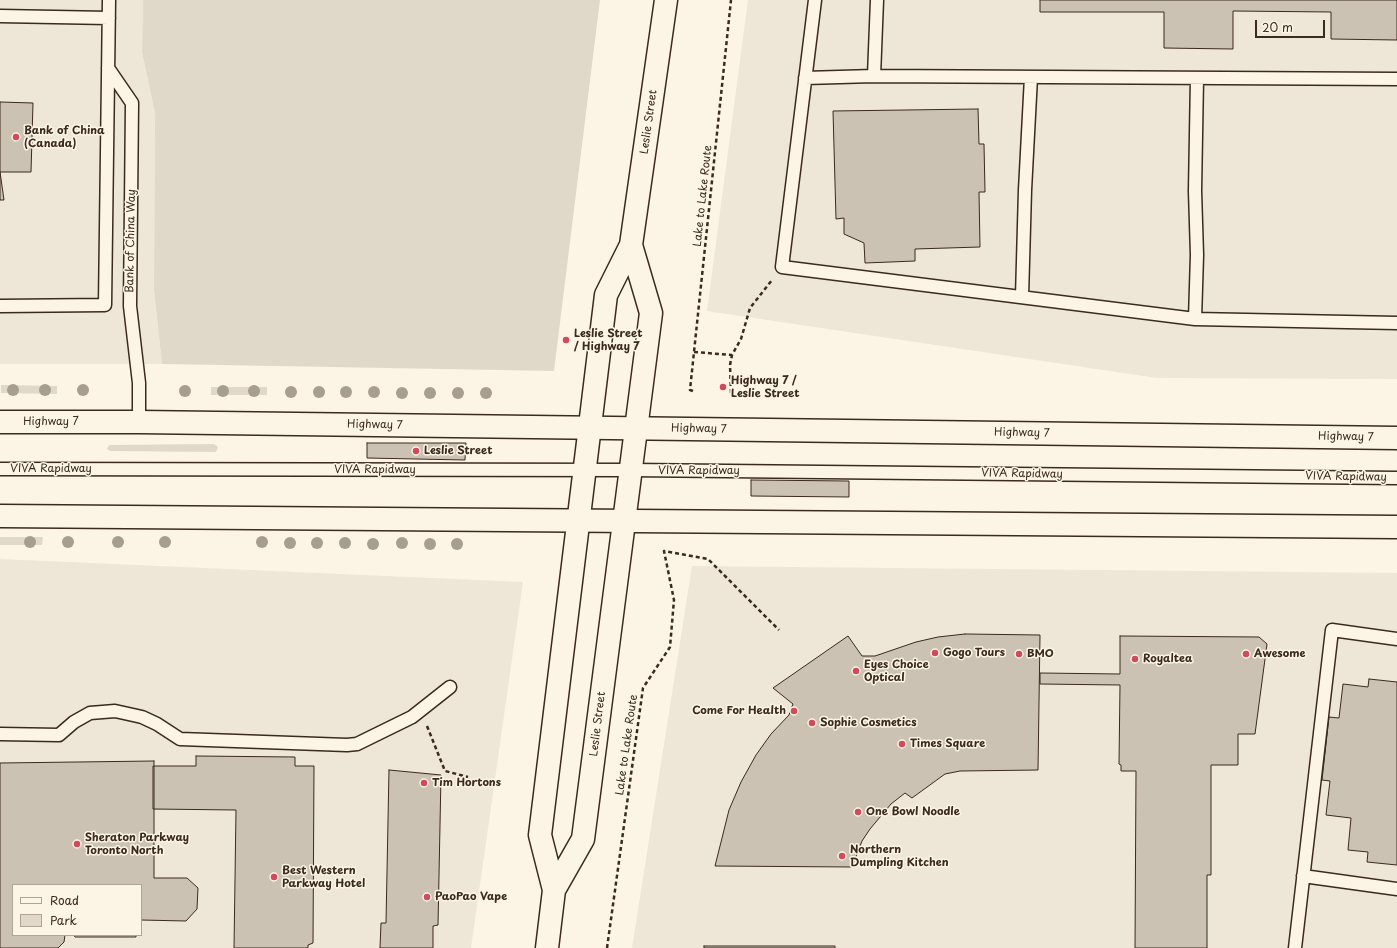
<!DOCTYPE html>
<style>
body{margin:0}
#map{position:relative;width:1397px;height:948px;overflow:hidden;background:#fcf5e5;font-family:"Playpen Sans",sans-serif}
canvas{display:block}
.legend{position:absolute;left:12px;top:884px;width:130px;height:52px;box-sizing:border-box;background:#fcf5e5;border:1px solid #afa495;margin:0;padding:5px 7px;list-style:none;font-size:12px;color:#3b2a1e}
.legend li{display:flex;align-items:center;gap:8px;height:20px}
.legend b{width:20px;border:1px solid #afa495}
.scale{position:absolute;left:1255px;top:20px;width:70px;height:18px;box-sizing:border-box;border:2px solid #3b2a1e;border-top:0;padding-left:5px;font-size:12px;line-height:14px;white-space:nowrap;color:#3b2a1e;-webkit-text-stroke:3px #fcf5e5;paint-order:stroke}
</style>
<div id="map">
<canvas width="1397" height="948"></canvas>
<ul class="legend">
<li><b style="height:5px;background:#fcf5e5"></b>Road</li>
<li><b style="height:11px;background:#e0d8c8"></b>Park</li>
</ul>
<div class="scale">20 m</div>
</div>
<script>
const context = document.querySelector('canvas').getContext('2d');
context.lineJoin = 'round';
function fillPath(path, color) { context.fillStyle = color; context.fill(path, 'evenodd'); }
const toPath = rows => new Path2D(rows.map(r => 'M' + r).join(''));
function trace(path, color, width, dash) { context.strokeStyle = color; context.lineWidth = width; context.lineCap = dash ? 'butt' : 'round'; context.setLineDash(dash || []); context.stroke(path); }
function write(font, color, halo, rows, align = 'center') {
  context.font = font + ' "Playpen Sans",sans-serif'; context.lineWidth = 3; context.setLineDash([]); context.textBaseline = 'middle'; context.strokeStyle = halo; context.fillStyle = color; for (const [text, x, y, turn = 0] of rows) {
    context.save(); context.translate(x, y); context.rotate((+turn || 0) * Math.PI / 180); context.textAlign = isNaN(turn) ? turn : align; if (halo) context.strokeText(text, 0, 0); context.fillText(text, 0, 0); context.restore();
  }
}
const built = toPath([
 [0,0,143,0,142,52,155,113,154,290,162,364,0,364],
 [748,0,1397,0,1397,379,1157,378,707,311],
 [0,559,523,582,471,948,0,948],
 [13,885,141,885,141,935,13,935],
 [692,566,1397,573,1397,948,632,948]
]);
const green = toPath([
 [143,0,600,0,554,371,162,364,154,290,155,113,142,52],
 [1,385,57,386,57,394,1,393],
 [211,387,267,387,267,395,211,395],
 [214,444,218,447,216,452,110,451,107,449,109,445],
 [0,537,43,537,42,545,0,545]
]);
const building = toPath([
 [1040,0,1397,0,1397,40,1331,39,1331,12,1233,11,1233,49,1164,48,1164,12,1040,12,1040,0],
 [0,102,33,103,31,172,0,172,4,200,0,200,0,102],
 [978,109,979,144,984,144,985,192,979,192,980,247,915,249,915,261,865,263,864,243,844,234,844,218,836,219,833,111,978,109],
 [367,443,466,443,465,460,367,458,367,443],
 [751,480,849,481,849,497,751,496,751,480],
 [965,634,1040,635,1038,770,960,771,945,774,912,798,905,793,891,804,870,829,862,841,852,867,715,866,729,810,741,782,756,755,771,734,789,715,793,704,773,688,848,636,862,656,875,656,916,642,938,637,965,634],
 [1120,636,1259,637,1267,644,1255,734,1238,734,1238,765,1211,765,1211,875,1207,875,1207,948,1135,948,1136,771,1121,771,1121,765,1119,764,1120,685,1040,684,1040,673,1120,674,1120,636],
 [1369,679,1397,682,1397,865,1367,862,1368,852,1348,850,1351,818,1326,815,1330,781,1322,780,1329,717,1339,718,1343,684,1368,687,1369,679],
 [196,756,295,757,295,766,314,766,313,943,308,945,308,948,234,948,236,810,153,809,153,766,196,766,196,756],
 [154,761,154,878,187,878,198,888,197,909,186,921,141,920,141,885,13,885,13,935,65,935,64,942,58,948,0,948,0,763,154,761],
 [389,770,441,775,438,925,433,926,433,948,380,948,381,923,386,923,389,770],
 [74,935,136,935,136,937,75,937,74,935],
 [704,946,835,946,835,948,704,948,704,946]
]);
const path = toPath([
 [694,352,732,355],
 [693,391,690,390,731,0],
 [731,393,730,365,732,355,741,339,750,308,772,280],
 [427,726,445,771,468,777],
 [607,948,643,688,670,647,674,600,664,551,708,559,779,630]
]);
const lane = toPath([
 [815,0,782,267,1195,319,1397,323],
 [877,0,874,76,1397,79],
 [0,16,109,18],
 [108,68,132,103,130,306,139,383,139,422],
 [805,78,874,76],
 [1022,297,1025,190,1031,77],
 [0,306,105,305,109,0],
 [1195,319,1197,255,1195,191,1197,78],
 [0,469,631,470,1397,478],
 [0,734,59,735,74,722,90,713,115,711,142,717,157,724,180,739,347,745,357,744,412,717,450,687],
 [1303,876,1397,889],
 [1295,948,1332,630,1397,639]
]);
const secondary = toPath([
 [554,890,540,835,606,295,631,245,666,0],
 [547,948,554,890,583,839,651,313,631,245]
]);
const primary = toPath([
 [0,422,139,422,1397,438],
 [0,516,1397,527]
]);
const trees = [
 [13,390],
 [45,390],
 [83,390],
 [185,391],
 [223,391],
 [254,391],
 [291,392],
 [319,392],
 [346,392],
 [374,392],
 [402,393],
 [430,393],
 [458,393],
 [486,393],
 [30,542],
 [68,542],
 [118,542],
 [165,542],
 [262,542],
 [290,543],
 [317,543],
 [345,543],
 [402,543],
 [373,544],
 [430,544],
 [457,544]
];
const markers = [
 [16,137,4,"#d1495b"],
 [566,340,4,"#d1495b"],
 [723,387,4,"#d1495b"],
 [416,451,4,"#d1495b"],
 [935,653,4,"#d1495b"],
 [1019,654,4,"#d1495b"],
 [1246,654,4,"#d1495b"],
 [1135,659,4,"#d1495b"],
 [856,671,4,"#d1495b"],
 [794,711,4,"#d1495b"],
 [812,723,4,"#d1495b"],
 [902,744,4,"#d1495b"],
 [424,783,4,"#d1495b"],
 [858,812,4,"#d1495b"],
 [77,844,4,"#d1495b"],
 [842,856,4,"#d1495b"],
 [274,877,4,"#d1495b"],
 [427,897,4,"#d1495b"]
];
const streetNames = [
 ["Leslie Street",649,122,-82],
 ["Lake to Lake Route",703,196,-84],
 ["Bank of China Way",131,241,-89],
 ["Highway 7",51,422],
 ["Highway 7",375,425,1],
 ["Highway 7",699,429,1],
 ["Highway 7",1022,433,1],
 ["Highway 7",1346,437,1],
 ["VIVA Rapidway",51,469],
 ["VIVA Rapidway",375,470],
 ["VIVA Rapidway",699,471],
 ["VIVA Rapidway",1022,474,1],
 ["VIVA Rapidway",1346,477,1],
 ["Leslie Street",598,724,-83],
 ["Lake to Lake Route",627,745,-82]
];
const poiNames = [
 ["Bank of China",24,131],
 ["(Canada)",24,144],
 ["Leslie Street",574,334],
 ["/ Highway 7",574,347],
 ["Highway 7 /",731,381],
 ["Leslie Street",731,394],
 ["Leslie Street",424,451],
 ["Gogo Tours",943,653],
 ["BMO",1027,654],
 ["Awesome",1254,654],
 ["Royaltea",1143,659],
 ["Eyes Choice",864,665],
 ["Optical",864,678],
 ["Come For Health",786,711,"right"],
 ["Sophie Cosmetics",820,723],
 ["Times Square",910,744],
 ["Tim Hortons",432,783],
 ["One Bowl Noodle",866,812],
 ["Sheraton Parkway",85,838],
 ["Toronto North",85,851],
 ["Northern",850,850],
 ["Dumpling Kitchen",850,863],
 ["Best Western",282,871],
 ["Parkway Hotel",282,884],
 ["PaoPao Vape",435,897]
];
fillPath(built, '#eee6d6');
fillPath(green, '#e0d8c8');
fillPath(building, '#ccc2b3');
trace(building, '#3b2a1e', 1);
trace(lane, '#3b2a1e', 15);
trace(secondary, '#3b2a1e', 25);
trace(primary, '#3b2a1e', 25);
trace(path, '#3b2a1e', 2.5, [4, 3]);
trace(lane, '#fcf5e5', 12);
trace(secondary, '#fcf5e5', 22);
trace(primary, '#fcf5e5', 22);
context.fillStyle = '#a89e8f';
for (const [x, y] of trees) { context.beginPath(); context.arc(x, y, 6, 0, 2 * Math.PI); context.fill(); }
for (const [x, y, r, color] of markers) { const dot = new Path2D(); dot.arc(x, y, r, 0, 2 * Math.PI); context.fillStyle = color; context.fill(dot); trace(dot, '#fcf5e5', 1.5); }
write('11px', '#3b2a1e', '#fcf5e5', streetNames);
write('bold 11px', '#3b2a1e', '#fcf5e5', poiNames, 'left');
</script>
